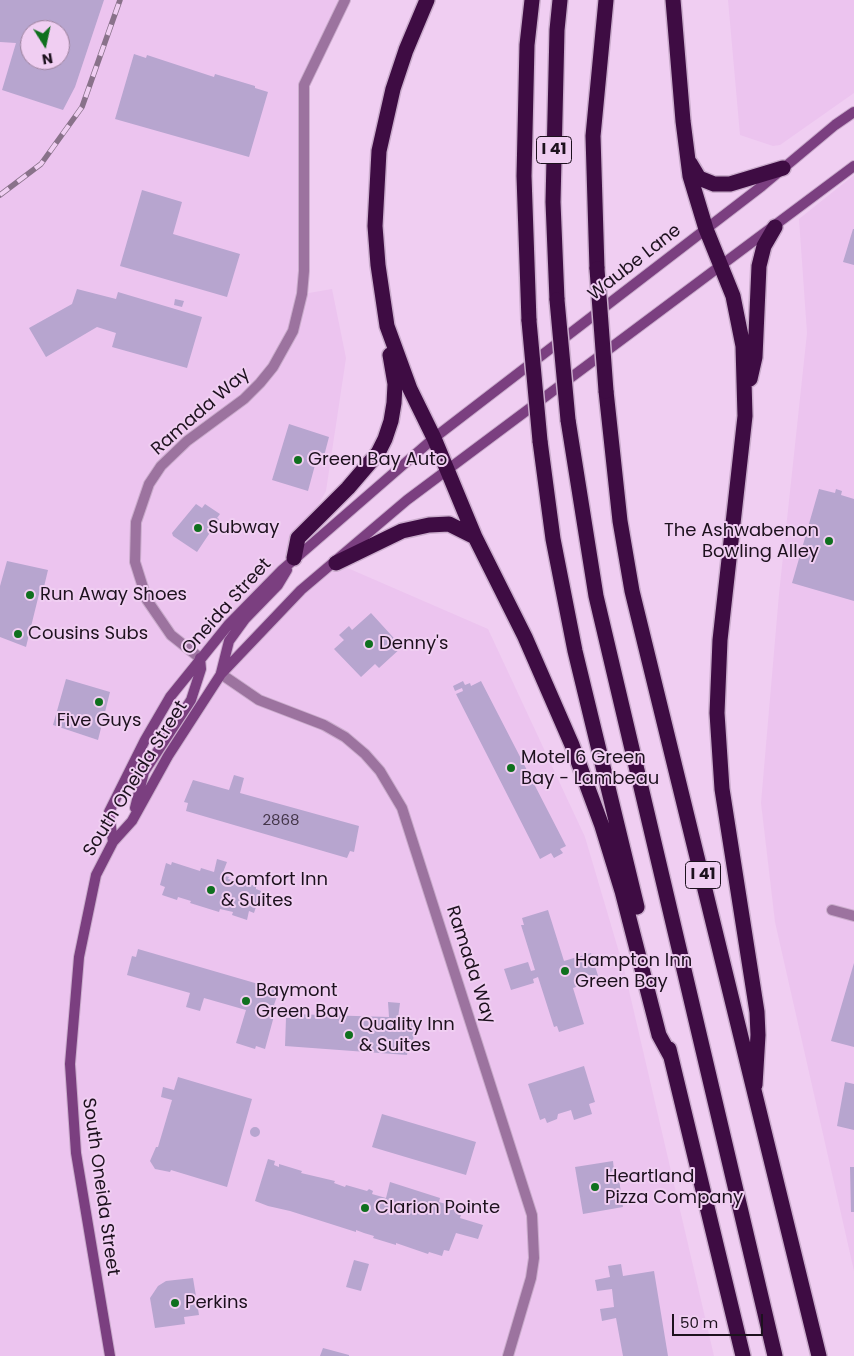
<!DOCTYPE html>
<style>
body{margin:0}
#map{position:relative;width:854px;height:1356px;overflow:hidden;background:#f0cef2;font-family:Poppins,sans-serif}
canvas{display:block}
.north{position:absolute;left:20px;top:20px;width:50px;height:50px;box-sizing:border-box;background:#f0cef2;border:1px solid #9c829d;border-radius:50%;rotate:170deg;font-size:14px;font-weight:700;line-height:20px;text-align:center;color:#1d111e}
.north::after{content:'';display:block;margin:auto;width:18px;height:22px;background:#0f701e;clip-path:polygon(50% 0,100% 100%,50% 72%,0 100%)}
.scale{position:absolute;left:672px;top:1314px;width:91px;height:22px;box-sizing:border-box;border:2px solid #1d111e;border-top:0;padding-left:6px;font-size:15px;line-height:18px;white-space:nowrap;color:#1d111e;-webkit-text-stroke:4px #f0cef2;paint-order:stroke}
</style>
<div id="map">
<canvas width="854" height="1356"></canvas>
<div class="north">N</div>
<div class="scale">50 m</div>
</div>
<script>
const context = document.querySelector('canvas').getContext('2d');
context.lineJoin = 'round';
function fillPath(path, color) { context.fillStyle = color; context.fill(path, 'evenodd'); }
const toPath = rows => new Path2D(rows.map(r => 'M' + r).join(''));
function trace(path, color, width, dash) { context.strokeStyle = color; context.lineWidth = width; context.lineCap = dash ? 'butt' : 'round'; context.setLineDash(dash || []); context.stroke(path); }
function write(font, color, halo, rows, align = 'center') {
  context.font = font + ' Poppins,sans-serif'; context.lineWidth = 4; context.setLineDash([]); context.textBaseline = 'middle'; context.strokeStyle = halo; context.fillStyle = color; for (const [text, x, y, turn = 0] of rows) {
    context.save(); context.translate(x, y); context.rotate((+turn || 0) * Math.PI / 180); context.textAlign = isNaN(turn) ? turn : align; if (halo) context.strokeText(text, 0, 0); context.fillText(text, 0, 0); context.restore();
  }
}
const built = toPath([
 [0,0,345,0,304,85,303,294,332,289,346,358,326,491,282,570,170,697,109,812,113,842,221,674,336,563,488,629,585,837,624,969,714,1356,0,1356],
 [30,30,60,30,60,60,30,60],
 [728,0,854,0,854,93,780,145,773,146,740,135],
 [854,175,854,1271,775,922,761,803,779,594,807,333,799,219]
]);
const building = toPath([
 [0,0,104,0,75,87,63,110,2,90,16,43,0,42],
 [30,30,60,30,60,60,30,60],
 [134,54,146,58,147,55,214,77,215,74,255,86,255,88,268,92,249,157,115,119],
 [142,190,182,202,173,234,240,254,227,297,120,266],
 [853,229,854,229,854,265,843,262],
 [77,289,116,299,118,292,202,317,187,368,112,347,116,333,97,327,46,357,29,328,72,304],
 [175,299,184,301,182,307,174,305],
 [289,424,329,437,324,456,318,454,308,491,272,480],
 [819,489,835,493,836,489,842,491,841,495,854,499,854,601,792,583],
 [196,504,202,508,205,504,220,514,217,518,219,519,197,552,173,536,172,533],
 [7,561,48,570,43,591,40,590,26,647,0,637,0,586],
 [371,613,402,647,379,668,375,664,361,677,334,649,344,640,339,635,349,626,352,630],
 [66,679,110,692,98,740,53,725],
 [463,681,465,685,470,683,471,686,481,681,566,846,560,849,563,853,554,858,551,853,540,859,456,694,463,691,462,688,455,691,453,686],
 [234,775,244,778,240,793,359,826,354,852,350,851,347,858,186,811,188,803,184,802,193,780,229,790],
 [217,859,227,862,222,875,229,877,228,879,256,886,256,889,261,891,254,913,249,911,247,920,232,915,233,912,220,909,219,912,190,903,191,901,178,897,177,900,162,895,165,887,160,885,166,863,171,865,172,862,200,871,201,868,214,872],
 [548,910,564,961,591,953,599,979,573,988,584,1024,559,1032,557,1026,554,1027,538,977,533,979,534,983,511,990,504,969,528,962,531,971,535,970,521,925,524,925,522,918],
 [138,949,279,990,274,1005,277,1005,265,1049,256,1046,255,1049,236,1043,246,1010,204,998,200,1011,186,1007,190,993,127,975,132,956,136,957],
 [854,963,854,1047,831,1041],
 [388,1002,400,1003,398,1018,409,1018,408,1023,414,1023,413,1047,408,1047,407,1055,285,1046,286,1018,291,1018,291,1014,389,1017],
 [584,1066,595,1102,589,1104,592,1114,574,1120,571,1110,558,1114,557,1119,547,1123,545,1118,540,1120,528,1084],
 [178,1077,252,1099,227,1187,171,1170,170,1172,155,1169,150,1161,156,1147,158,1147,172,1100,161,1097,163,1087,174,1090],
 [845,1082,854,1084,854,1130,837,1126],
 [382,1114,476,1142,466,1175,372,1147],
 '250 1132a5 5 0 1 1 10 0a5 5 0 1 1-10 0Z',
 [268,1159,275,1161,274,1165,279,1167,279,1164,302,1171,301,1173,335,1181,334,1183,345,1187,346,1185,367,1191,369,1189,373,1191,372,1194,386,1198,390,1182,440,1198,439,1202,463,1209,460,1218,483,1225,478,1239,456,1233,449,1251,444,1250,442,1256,429,1252,428,1254,396,1243,396,1245,373,1238,374,1236,364,1233,356,1230,356,1232,290,1211,268,1206,255,1201],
 [613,1161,614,1171,610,1172,612,1180,619,1179,623,1207,583,1214,575,1167],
 [850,1167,854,1167,854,1212,851,1212],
 [354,1260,369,1264,361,1291,346,1287],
 [621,1264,623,1276,654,1271,668,1356,623,1356,616,1318,602,1321,600,1309,614,1307,612,1289,597,1291,595,1280,610,1277,608,1266],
 [193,1278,199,1315,184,1317,185,1324,155,1328,150,1298,158,1286,166,1281],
 [323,1348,349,1355,349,1356,320,1356]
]);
const street = toPath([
 [200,658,171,635,147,600,135,562,136,522,149,484,161,466,187,441,244,399,260,383,273,367,293,331,302,294,304,271,304,85,345,0],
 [221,674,259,700,324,725,345,737,365,754,380,771,402,808,532,1215,534,1258,531,1278,508,1356],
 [832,910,854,916]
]);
const secondary = toPath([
 [221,673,229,641,245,619,278,585,287,570],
 [135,808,144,772,191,700,201,669,200,658],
 [113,842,109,812,145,740,170,697,229,624,282,570,434,438,762,186,835,125,854,112],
 [110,1356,76,1153,70,1064,79,957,96,875,113,842,132,821,168,756,221,674,301,590,407,500,854,166]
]);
const highway = toPath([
 [427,0,406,50,393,89,379,151,375,226,378,265,387,326,410,389,434,438,475,537,525,637,572,745,602,826,622,891,659,1035,671,1057],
 [673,0,683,121,690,176,706,229,733,296,743,346,745,416,720,640,717,713,722,789,757,1012,758,1035,755,1085],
 [690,163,699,178,714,184,730,184,783,168],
 [597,269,593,136,606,0],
 [557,300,553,202,557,30,560,0],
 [529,321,524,176,527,45,532,0],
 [750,379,755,357,759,266,764,246,775,227],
 [606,391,620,521,632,591,819,1356],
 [568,420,596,596,775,1356],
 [540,441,553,539,575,651,637,907],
 [294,558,298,538,348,488,378,453,385,439,391,421,394,403,395,384,390,355],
 [336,563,402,531,429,525,449,524,475,537],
 [669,1049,743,1356]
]);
const rail = toPath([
 [0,195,41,164,82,107,120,0]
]);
const highwayBridge = toPath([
 [597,269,606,391],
 [557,300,568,420],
 [529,321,540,441]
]);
const markers = [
 [298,460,5,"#0f701e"],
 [198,528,5,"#0f701e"],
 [829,541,5,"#0f701e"],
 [30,595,5,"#0f701e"],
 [18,634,5,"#0f701e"],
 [369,644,5,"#0f701e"],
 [99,702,5,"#0f701e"],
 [511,768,5,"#0f701e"],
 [211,890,5,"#0f701e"],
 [565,971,5,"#0f701e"],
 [246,1001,5,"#0f701e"],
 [349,1035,5,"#0f701e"],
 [595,1187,5,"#0f701e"],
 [365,1208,5,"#0f701e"],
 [175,1303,5,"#0f701e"]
];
const numberNames = [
 ["2868",281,821]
];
const shields = [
 [554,150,35],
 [703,875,35]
];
const shieldNames = [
 ["I 41",554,150],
 ["I 41",703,875]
];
const streetNames = [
 ["Waube Lane",635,263,-38],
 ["Ramada Way",201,412,-41],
 ["Oneida Street",227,607,-48],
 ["South Oneida Street",136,779,-58],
 ["Ramada Way",470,965,72],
 ["South Oneida Street",100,1187,82]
];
const poiNames = [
 ["Green Bay Auto",308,460],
 ["Subway",208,528],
 ["The Ashwabenon",819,531,"right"],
 ["Bowling Alley",819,552,"right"],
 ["Run Away Shoes",40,595],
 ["Cousins Subs",28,634],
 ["Denny's",379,644],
 ["Five Guys",99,721,"center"],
 ["Motel 6 Green",521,758],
 ["Bay - Lambeau",521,779],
 ["Comfort Inn",221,880],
 ["& Suites",221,901],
 ["Hampton Inn",575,961],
 ["Green Bay",575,982],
 ["Baymont",256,991],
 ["Green Bay",256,1012],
 ["Quality Inn",359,1025],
 ["& Suites",359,1046],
 ["Heartland",605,1177],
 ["Pizza Company",605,1198],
 ["Clarion Pointe",375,1208],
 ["Perkins",185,1303]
];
fillPath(built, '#ecc4ef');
fillPath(building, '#b7a5cf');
trace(street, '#caaccc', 12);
trace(secondary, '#caaccc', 12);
trace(highway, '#caaccc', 18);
trace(street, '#9c739f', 10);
trace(secondary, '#7b3f80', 10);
trace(highway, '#3e0c43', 15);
trace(rail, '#89728a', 5.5);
trace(rail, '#f0cef2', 4, [11]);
trace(highwayBridge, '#caaccc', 18, []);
trace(highwayBridge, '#3e0c43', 15);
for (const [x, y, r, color] of markers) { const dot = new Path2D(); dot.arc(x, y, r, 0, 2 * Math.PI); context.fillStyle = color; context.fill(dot); trace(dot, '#f0cef2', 2); }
write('15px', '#44364a', null, numberNames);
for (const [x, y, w] of shields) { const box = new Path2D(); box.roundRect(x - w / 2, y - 13.5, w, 27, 4); context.fillStyle = '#f0cef2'; context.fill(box); trace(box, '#1d111e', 1); }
write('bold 16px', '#1d111e', null, shieldNames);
write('18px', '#1d111e', '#f0cef2', streetNames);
write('18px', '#1d111e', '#f0cef2', poiNames, 'left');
</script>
